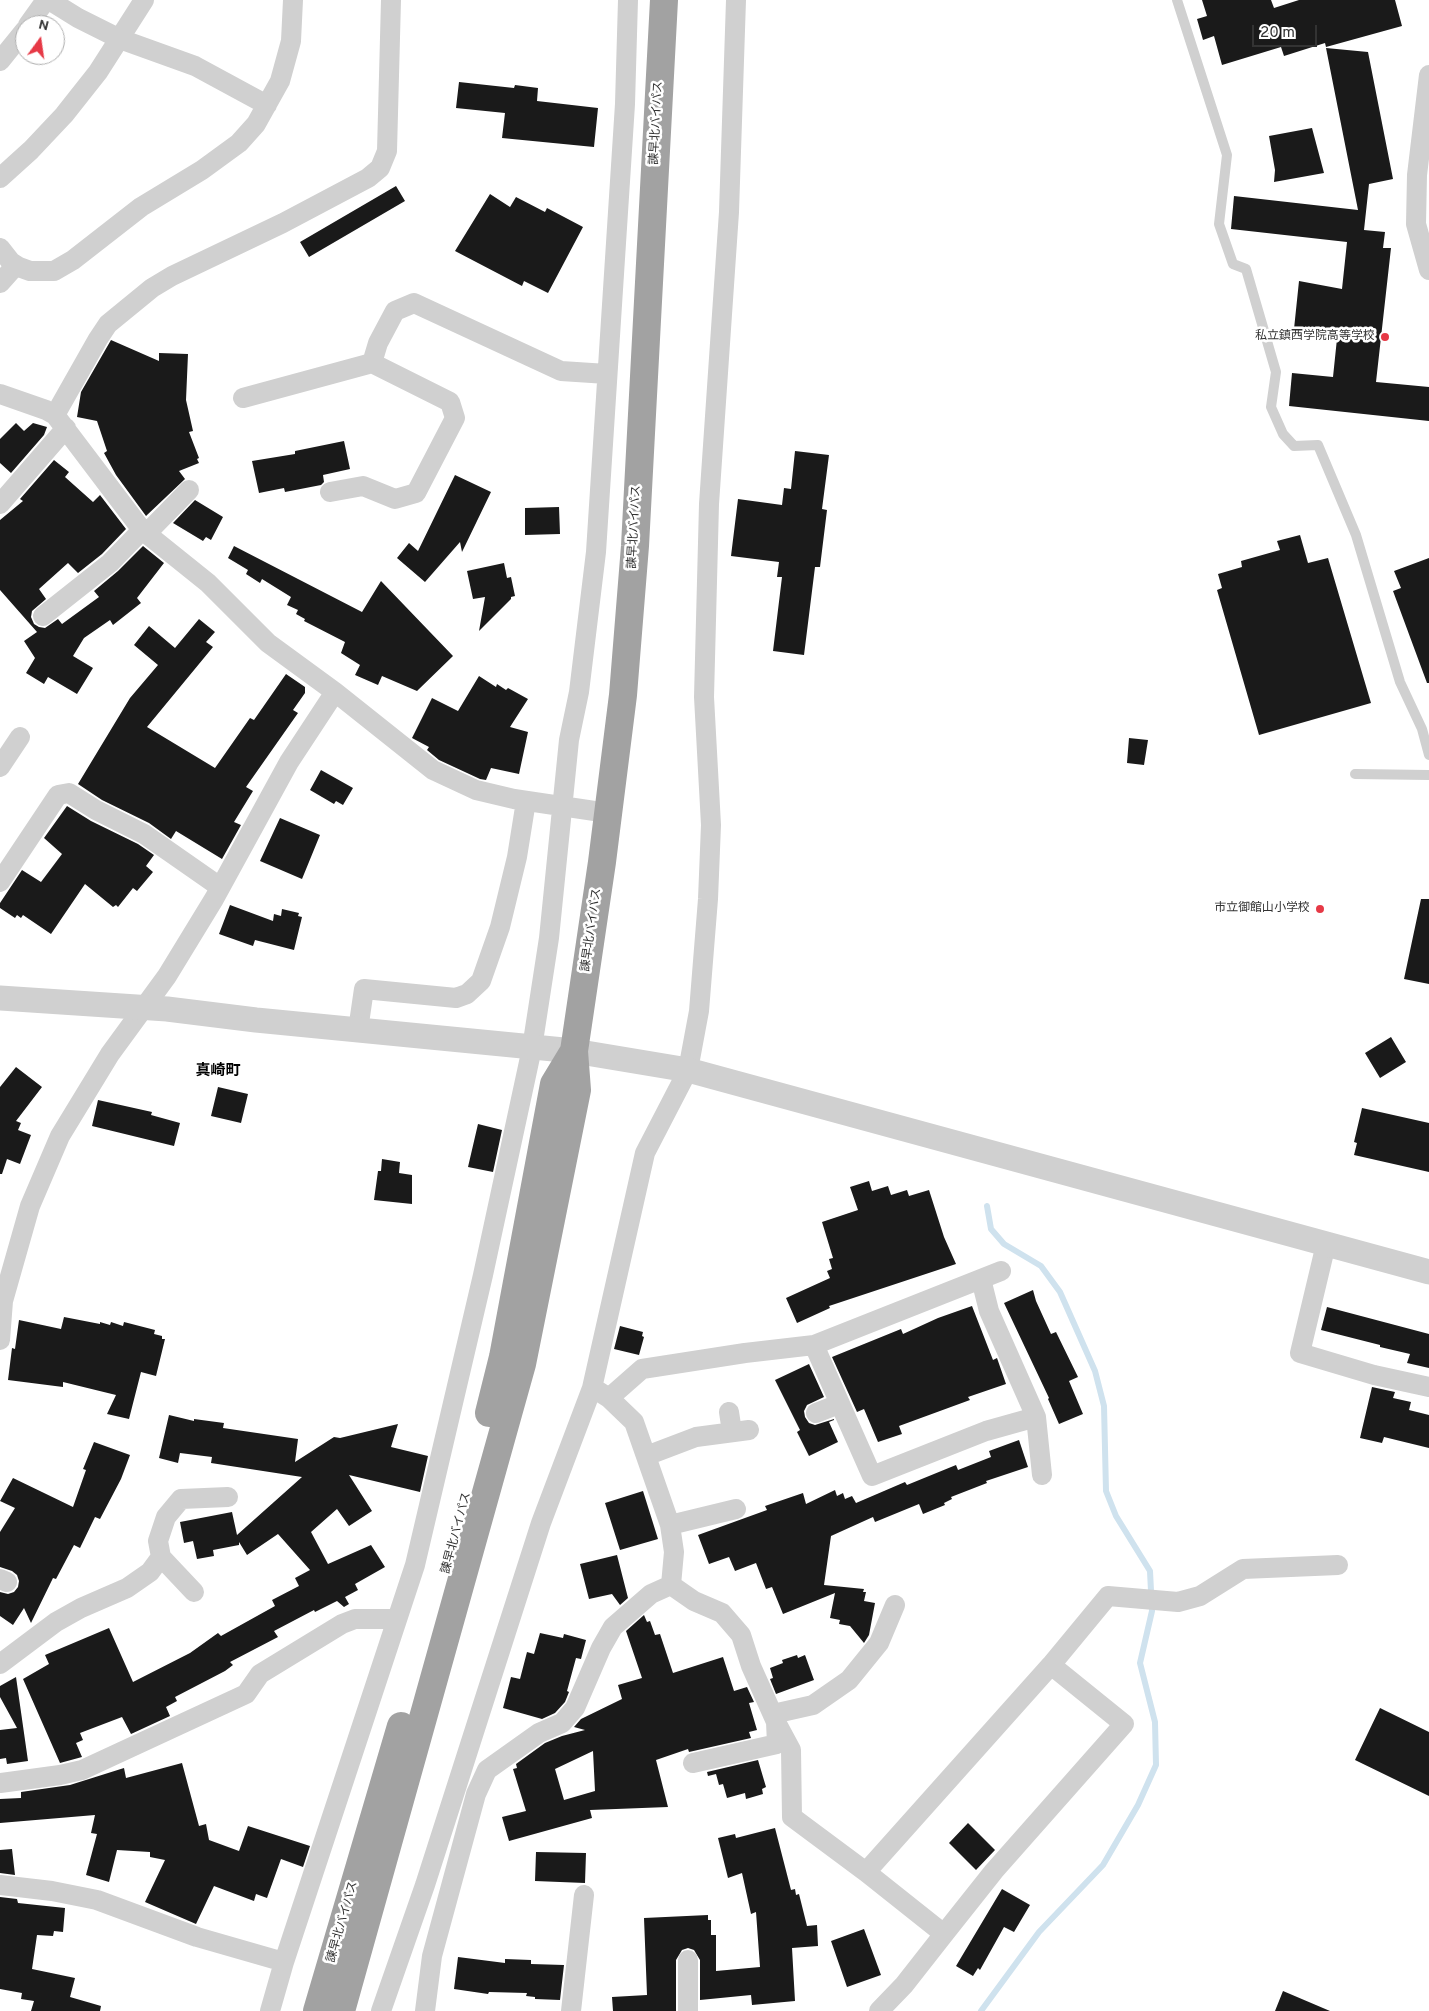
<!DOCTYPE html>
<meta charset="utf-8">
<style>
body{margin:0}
#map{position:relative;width:1429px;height:2011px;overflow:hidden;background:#fff;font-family:Overpass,sans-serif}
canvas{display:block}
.north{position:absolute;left:15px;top:15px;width:50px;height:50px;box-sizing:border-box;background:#fff;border:1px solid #adadad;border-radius:50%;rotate:14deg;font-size:14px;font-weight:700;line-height:20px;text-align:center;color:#333}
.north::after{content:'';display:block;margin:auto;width:18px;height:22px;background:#e63946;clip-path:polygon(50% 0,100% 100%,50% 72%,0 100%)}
.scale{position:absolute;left:1252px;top:25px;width:65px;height:22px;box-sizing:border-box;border:2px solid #333;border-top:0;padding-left:6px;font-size:15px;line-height:18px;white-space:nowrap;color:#333;-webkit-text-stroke:4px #fff;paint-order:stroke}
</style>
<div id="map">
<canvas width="1429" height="2011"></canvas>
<div class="north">N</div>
<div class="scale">20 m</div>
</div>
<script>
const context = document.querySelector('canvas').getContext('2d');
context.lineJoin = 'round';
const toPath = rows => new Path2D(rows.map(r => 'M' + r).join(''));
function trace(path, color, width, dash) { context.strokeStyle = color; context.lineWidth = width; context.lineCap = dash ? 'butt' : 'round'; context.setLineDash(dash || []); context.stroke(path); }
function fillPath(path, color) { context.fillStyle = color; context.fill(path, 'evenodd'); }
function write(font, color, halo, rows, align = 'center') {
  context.font = font + ' Overpass,"Noto Sans JP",sans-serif'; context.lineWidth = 5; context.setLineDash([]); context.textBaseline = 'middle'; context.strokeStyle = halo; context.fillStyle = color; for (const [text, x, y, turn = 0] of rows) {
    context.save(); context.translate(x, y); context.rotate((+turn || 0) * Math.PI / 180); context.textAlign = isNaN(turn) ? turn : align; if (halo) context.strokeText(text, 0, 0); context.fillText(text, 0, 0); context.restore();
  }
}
const stream = toPath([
 [981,2011,1039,1932,1103,1865,1138,1805,1156,1765,1155,1722,1140,1663,1152,1611,1150,1571,1116,1516,1106,1491,1104,1406,1095,1371,1060,1292,1041,1266,1004,1244,991,1229,987,1206]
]);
const building = toPath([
 [1202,0,1271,0,1274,8,1299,0,1395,0,1402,26,1326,47,1325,43,1284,56,1281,47,1222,65,1214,36,1203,40,1197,19,1207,16],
 [1326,48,1368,52,1393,179,1369,184,1364,230,1385,232,1383,248,1391,248,1376,382,1429,387,1429,421,1289,406,1292,373,1333,377,1338,329,1294,329,1299,281,1342,289,1347,242,1231,229,1234,196,1358,210],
 [459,82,514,88,515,85,538,88,537,101,598,108,594,147,502,138,505,113,456,108],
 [1312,128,1324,173,1274,182,1275,170,1269,136],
 [396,186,405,201,309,257,300,242],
 [490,194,510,207,516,197,545,212,547,208,583,227,548,293,524,281,522,286,455,251],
 [111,340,159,361,159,353,188,354,186,400,193,431,189,432,199,458,197,459,199,463,179,471,185,479,146,516,116,475,104,453,107,451,97,421,77,417,81,392],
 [16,423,24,431,33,423,47,427,44,435,11,473,0,463,0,439],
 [344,441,350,469,323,475,324,482,321,485,285,492,284,488,259,493,252,461,295,454,295,451],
 [795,451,829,455,822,509,827,510,820,567,815,567,804,655,773,651,782,577,777,577,779,562,731,556,738,499,782,505,784,488,791,489],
 [54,460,69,472,65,477,93,502,100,495,126,529,102,554,78,573,68,563,39,589,46,599,32,611,31,617,34,624,39,627,45,628,58,619,62,624,99,597,94,591,118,571,143,546,164,563,137,598,141,603,113,625,110,620,84,638,73,656,93,668,77,694,48,677,44,684,26,673,35,658,24,641,37,632,0,590,0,520,23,501,20,499],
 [455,475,491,492,462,552,460,542,425,582,397,558,409,543,418,551],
 [195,500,223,517,211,540,206,537,203,541,173,523],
 [559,507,560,534,525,535,525,508],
 [1300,535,1308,563,1328,558,1371,703,1259,735,1217,590,1222,588,1218,574,1242,567,1241,561,1280,550,1277,541],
 [234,546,362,612,381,581,453,656,417,691,382,676,378,685,355,675,360,665,341,653,345,642,304,621,305,619,296,614,298,610,287,605,291,597,262,579,260,583,246,574,248,570,228,558],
 [1429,558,1429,683,1427,683,1393,591,1401,588,1394,571],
 [504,563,507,578,511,577,515,596,511,597,511,599,479,631,485,597,473,599,467,571],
 [199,619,215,632,206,642,213,647,147,727,215,768,250,718,254,720,286,674,305,687,305,693,293,710,298,713,246,787,253,791,234,822,241,825,222,859,176,831,171,839,149,823,102,800,78,784,130,698,158,665,134,645,149,626,175,648],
 [479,676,496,687,497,684,506,690,508,688,528,699,510,727,528,732,519,774,491,768,486,780,480,779,439,760,427,750,429,747,412,738,432,698,458,711],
 [1129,738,1148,740,1144,765,1127,763],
 [321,770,353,788,343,805,336,801,334,804,310,790],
 [67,806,91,821,138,844,154,855,146,866,153,872,137,891,133,888,118,907,116,905,113,907,85,884,51,934,23,915,21,918,17,915,15,918,0,908,0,903,22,870,41,882,62,854,44,838],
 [280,818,320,835,302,879,260,861],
 [1421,899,1429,899,1429,984,1404,979],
 [230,905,273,921,274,914,281,916,282,909,299,913,298,916,302,917,294,950,255,940,253,946,219,934],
 [1391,1037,1406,1062,1380,1078,1365,1053],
 [16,1067,42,1087,16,1121,21,1123,18,1130,31,1135,20,1164,7,1159,2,1174,0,1174,0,1087],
 [218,1087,248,1094,241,1123,211,1116],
 [98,1100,152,1112,151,1115,180,1123,174,1146,92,1126],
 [1362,1108,1429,1123,1429,1172,1354,1155,1357,1143,1354,1142],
 [478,1124,502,1130,493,1172,468,1167],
 [382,1159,400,1162,399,1173,412,1175,412,1204,374,1200,378,1171,381,1171],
 [869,1181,872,1191,888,1186,891,1195,907,1190,909,1196,929,1190,944,1237,956,1264,829,1306,830,1308,797,1323,786,1298,830,1278,827,1271,832,1269,829,1259,833,1258,822,1222,858,1210,850,1187],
 [1033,1290,1036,1301,1051,1334,1056,1332,1078,1377,1069,1381,1083,1414,1059,1424,1048,1399,1049,1398,1004,1303],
 [972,1306,993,1360,997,1358,1006,1384,968,1397,970,1400,899,1426,902,1434,878,1442,864,1409,857,1412,832,1357,901,1329,903,1334,938,1318],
 [1327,1307,1429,1334,1429,1368,1407,1363,1410,1354,1380,1347,1380,1345,1321,1330],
 [64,1317,100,1324,100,1322,110,1325,111,1322,123,1326,124,1322,155,1330,154,1334,162,1336,162,1339,165,1339,156,1376,141,1372,129,1419,107,1414,116,1395,63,1382,63,1387,8,1380,12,1348,15,1349,19,1320,61,1329],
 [620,1326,643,1332,642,1336,644,1337,639,1355,614,1349],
 [809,1364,824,1397,807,1405,804,1411,805,1417,809,1423,815,1425,834,1419,834,1420,829,1422,838,1442,809,1456,797,1432,800,1430,775,1380],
 [1372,1387,1395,1392,1393,1398,1411,1402,1409,1410,1429,1415,1429,1448,1384,1437,1382,1443,1360,1438],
 [169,1415,194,1421,194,1419,224,1423,223,1428,298,1439,295,1462,334,1437,340,1438,398,1424,391,1447,428,1456,420,1492,349,1475,372,1511,349,1526,337,1509,311,1532,328,1564,371,1545,385,1567,355,1584,358,1590,345,1597,349,1604,344,1607,337,1601,315,1612,314,1610,274,1631,278,1637,230,1662,233,1665,225,1671,175,1697,177,1701,166,1707,170,1716,131,1734,122,1717,80,1733,83,1740,76,1743,82,1757,60,1763,23,1679,49,1664,45,1655,109,1628,133,1682,190,1653,218,1633,221,1636,275,1606,272,1600,299,1586,295,1578,310,1570,278,1534,247,1555,239,1542,239,1545,213,1550,214,1556,197,1559,193,1541,184,1543,180,1522,232,1512,237,1535,302,1477,211,1463,212,1457,180,1453,178,1463,159,1458],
 [1019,1440,1028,1467,986,1481,987,1483,951,1497,952,1499,944,1503,945,1505,923,1514,919,1504,875,1522,873,1517,831,1536,824,1585,864,1589,863,1592,866,1592,864,1601,875,1603,869,1635,864,1643,850,1626,839,1624,840,1620,830,1618,835,1593,783,1614,772,1587,766,1589,756,1563,735,1571,729,1557,709,1564,698,1535,767,1510,765,1506,803,1493,806,1504,835,1490,837,1496,843,1493,845,1499,852,1496,856,1503,905,1482,907,1485,956,1465,958,1470,991,1457,989,1451],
 [94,1442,130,1455,121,1479,100,1519,95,1517,80,1548,74,1545,56,1579,53,1578,31,1623,24,1608,13,1625,0,1616,0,1592,8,1594,14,1592,18,1587,19,1581,17,1575,12,1571,0,1567,0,1532,15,1508,0,1501,13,1478,73,1507,86,1470,83,1469],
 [643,1491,658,1539,620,1550,605,1503],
 [617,1555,628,1598,620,1605,612,1594,589,1599,580,1564],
 [644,1615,647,1622,650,1621,655,1635,660,1634,673,1673,723,1657,734,1691,747,1687,754,1702,749,1703,757,1730,749,1732,751,1738,689,1752,688,1749,656,1760,668,1807,590,1810,592,1818,509,1841,502,1817,526,1811,513,1769,517,1768,516,1764,545,1743,562,1736,585,1730,574,1727,581,1719,622,1699,618,1685,642,1678,626,1631],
 [593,1751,595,1791,564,1800,555,1769],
 [540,1633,563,1638,564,1634,586,1640,581,1659,576,1658,567,1691,569,1692,565,1702,555,1713,542,1719,503,1708,511,1677,520,1679,527,1652,534,1654],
 [797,1655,798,1658,805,1655,814,1680,776,1694,770,1679,773,1678,770,1668,783,1663,782,1660],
 [16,1677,28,1761,7,1764,6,1758,0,1759,0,1730,17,1728,0,1697,0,1686],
 [1380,1708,1429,1732,1429,1796,1355,1760],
 [758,1760,766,1787,762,1789,763,1794,746,1799,745,1793,727,1798,723,1784,719,1785,716,1774,708,1776,707,1772],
 [182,1763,199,1826,206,1824,209,1840,239,1851,248,1826,310,1846,303,1867,281,1859,267,1898,256,1894,254,1901,214,1886,196,1924,145,1902,165,1860,150,1857,150,1852,117,1850,109,1882,86,1875,97,1834,91,1833,95,1815,0,1823,0,1799,21,1798,21,1792,70,1785,124,1768,126,1778],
 [968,1823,995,1850,976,1870,949,1843],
 [775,1828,791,1890,795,1889,796,1895,799,1894,807,1926,817,1925,818,1946,792,1948,795,2001,752,2005,751,1995,700,2000,700,1960,694,1950,688,1948,682,1950,676,1960,676,2011,613,2011,612,1997,647,1995,644,1918,708,1915,708,1920,711,1920,711,1935,716,1935,716,1971,760,1967,756,1912,751,1914,742,1873,728,1878,718,1838,735,1834,736,1838],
 [12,1849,15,1875,0,1873,0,1850],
 [536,1852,586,1853,585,1883,535,1881],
 [1002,1889,1030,1905,1014,1932,1004,1927,980,1970,978,1968,973,1976,956,1966],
 [0,1897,17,1899,18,1903,65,1908,63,1932,54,1931,53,1936,37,1935,32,1969,75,1978,70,1997,101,2006,100,2011,31,2011,34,2001,21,1999,22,1993,0,1989],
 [864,1929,881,1975,847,1987,831,1941],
 [458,1957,505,1963,505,1959,531,1960,531,1964,564,1965,560,2000,535,1999,535,1997,526,1996,527,1993,489,1992,488,1994,454,1989],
 [1283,1991,1330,2011,1275,2011]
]);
const service = toPath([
 [1177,0,1227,155,1219,224,1233,264,1246,269,1276,372,1271,407,1283,434,1294,446,1318,445,1356,535,1400,682,1422,729,1429,755],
 [1355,774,1429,775]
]);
const minor = toPath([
 [49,0,78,18,120,39,195,66,267,105],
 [28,25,46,0],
 [0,61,25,30],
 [1429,75,1417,175,1416,224,1429,270],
 [0,178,31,150,64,115,98,72,144,0],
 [0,248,11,262,19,267,30,271,54,271,73,260,141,207,202,170,239,143,256,124,280,81,291,41,293,0],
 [0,283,16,265],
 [0,394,46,410,55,415,142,530,208,583,268,643,335,692],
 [243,398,372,363,378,343,395,311,414,303,561,371,607,374],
 [55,415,98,339,108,324,152,288,172,276,283,223,368,178,380,168,387,151,391,0],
 [330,492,363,486,395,499,416,493,455,418,450,402,372,363],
 [0,504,66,428],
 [147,533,189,490],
 [43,616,110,563,142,530],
 [0,767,20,737],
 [0,882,58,795,69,793,96,810,144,834,220,887],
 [358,1030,364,989,456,998,467,994,481,981,500,927,517,857,526,801],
 [1326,1244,1300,1353,1374,1375,1429,1387],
 [981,1279,989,1311,1036,1417,1042,1475],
 [0,1340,3,1301,30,1206,60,1136,110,1054,167,976,214,899,289,762,335,692,433,770,476,790,514,799,608,813],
 [814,1345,872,1476,986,1431,1036,1417],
 [598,1391,609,1398,642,1369,745,1353,814,1345,1001,1271],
 [609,1398,634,1422,670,1525,674,1552,671,1585,694,1601,722,1613,741,1635,751,1666,776,1722,777,1744,693,1763],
 [729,1412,732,1432],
 [816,1413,839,1404],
 [646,1456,696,1437,749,1430],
 [670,1525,736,1509],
 [161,1557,158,1541,166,1517,181,1499,228,1497],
 [0,1579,7,1582],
 [0,1664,56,1622,81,1608,127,1588,150,1572,161,1557,194,1592],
 [1051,1665,1108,1596,1178,1602,1200,1596,1243,1569,1338,1565],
 [773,1714,813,1705,849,1680,879,1643,895,1605],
 [777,1724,791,1750,792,1817,866,1872],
 [0,1783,60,1775,82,1770,246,1694,260,1674,342,1624,355,1619,397,1619],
 [0,1885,52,1891,97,1900,197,1937,284,1962],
 [270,2011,284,1962,415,1565,483,1275,532,1048,549,938,569,740,579,692,596,552,625,104,628,0],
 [381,2011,425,1885,541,1523,592,1388,645,1153,688,1070,699,1011,708,899,711,825,704,697,709,504,729,212,736,0],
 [425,2011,432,1956,476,1794,487,1770,539,1733,562,1723,575,1708,601,1648,613,1627,651,1594,671,1585],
 [571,2011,584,1895],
 [688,2011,688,1960],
 [879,2011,904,1985,944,1934,994,1871,1124,1724,1051,1665,866,1872,944,1934]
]);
const tertiary = toPath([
 [0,998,167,1009,256,1020,574,1051,688,1070,1429,1272]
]);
const trunk = toPath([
 [489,1413,503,1357,554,1084,574,1051],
 [317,2011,401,1726],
 [341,2011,522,1364,577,1090,574,1051,602,862,623,695,635,546,664,0]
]);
const markers = [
 [1385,337,5,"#e63946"],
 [1320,909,5,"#e63946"]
];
const streetNames = [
 ["諫早北バイパス",657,123,-87],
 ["諫早北バイパス",635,527,-87],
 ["諫早北バイパス",592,930,-82],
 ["諫早北バイパス",457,1533,-75],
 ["諫早北バイパス",343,1922,-74]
];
const poiNames = [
 ["私立鎮西学院高等学校",1375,337],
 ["市立御館山小学校",1310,909]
];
const quarterNames = [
 ["真崎町",218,1072]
];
trace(stream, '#cfe2ee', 6);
fillPath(building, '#1a1a1a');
trace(service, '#d0d0d0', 10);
trace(minor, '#d0d0d0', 20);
trace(tertiary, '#d0d0d0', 25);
trace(trunk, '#a2a2a2', 28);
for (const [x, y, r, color] of markers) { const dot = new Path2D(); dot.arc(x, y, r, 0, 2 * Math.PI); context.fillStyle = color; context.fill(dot); trace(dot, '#fff', 2); }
write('12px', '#333', '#fff', streetNames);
write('12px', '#333', '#fff', poiNames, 'right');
write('bold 15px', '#000', '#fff', quarterNames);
</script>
